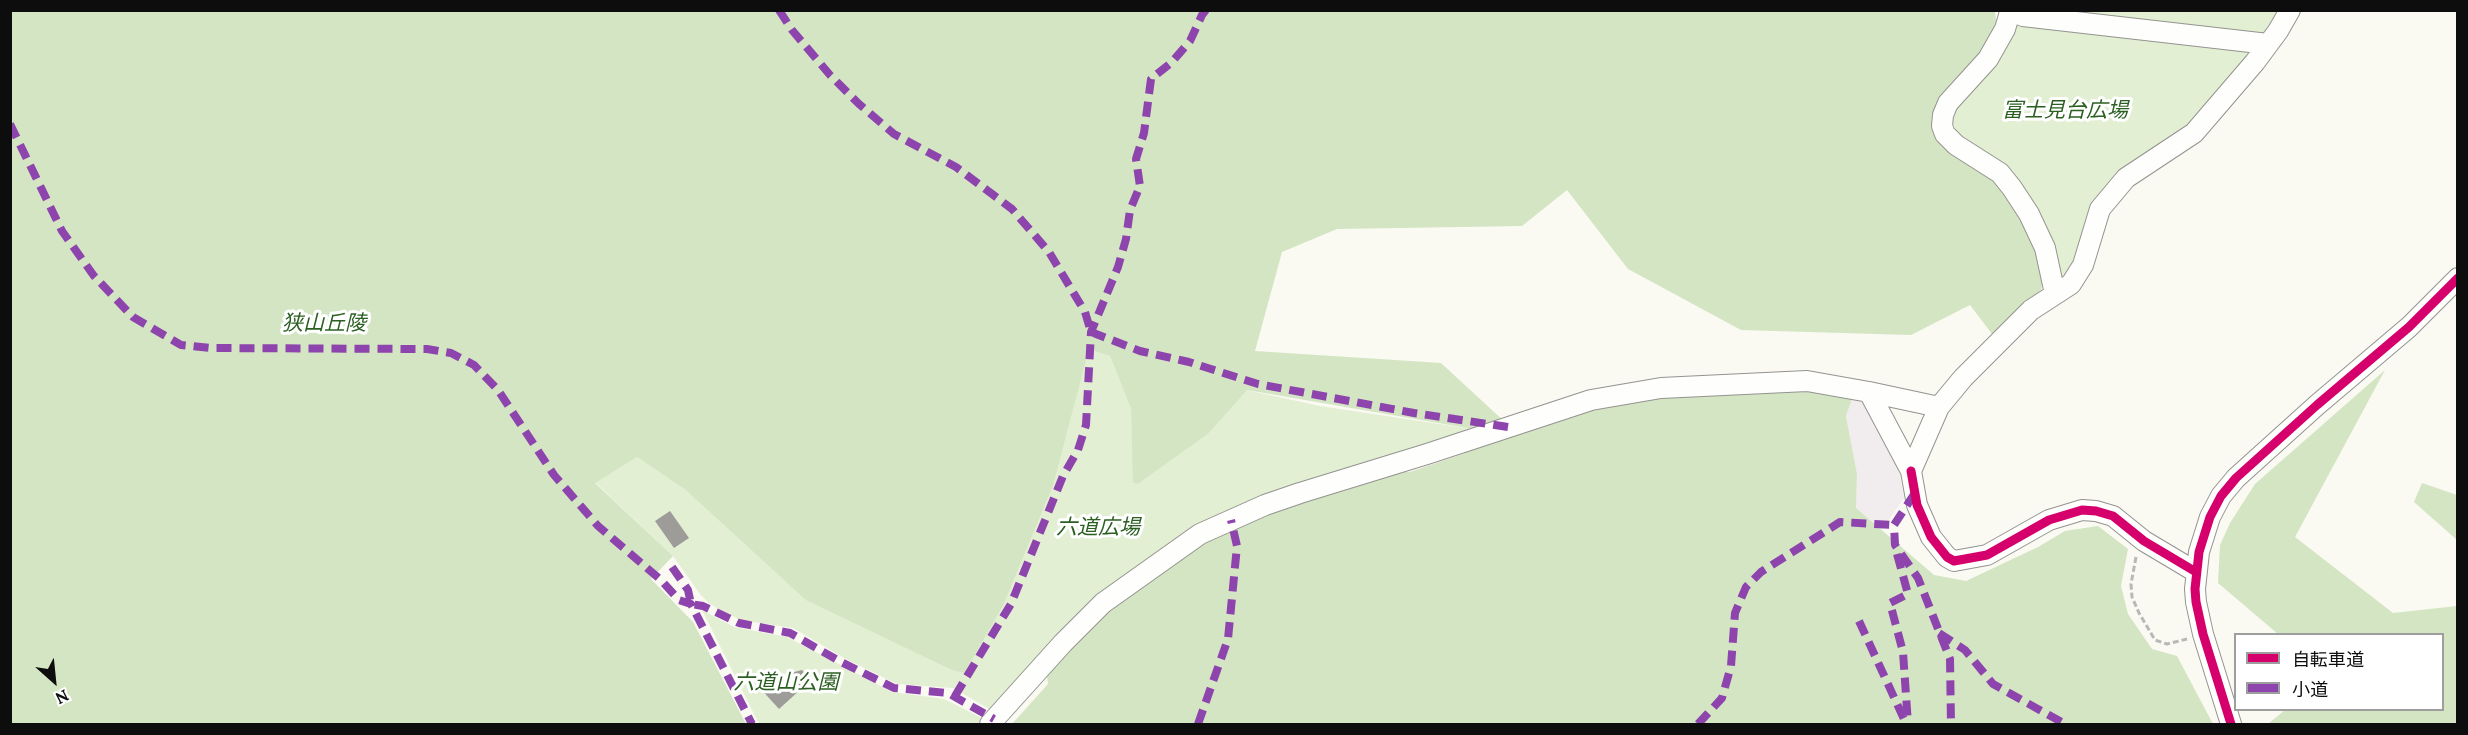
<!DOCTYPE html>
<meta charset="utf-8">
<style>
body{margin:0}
#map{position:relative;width:2468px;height:735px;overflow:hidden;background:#faf9f2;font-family:Lora,"Noto Sans JP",serif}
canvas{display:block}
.frame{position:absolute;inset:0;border:12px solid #0d0d0d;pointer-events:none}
.legend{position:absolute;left:2234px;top:633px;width:210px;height:78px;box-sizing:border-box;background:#fff;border:2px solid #9e9e9e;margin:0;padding:8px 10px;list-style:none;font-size:18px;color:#0d0d0d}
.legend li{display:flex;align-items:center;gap:12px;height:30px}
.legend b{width:30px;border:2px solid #9e9e9e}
.north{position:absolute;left:24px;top:651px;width:60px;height:60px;-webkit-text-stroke:4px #fff;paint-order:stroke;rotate:153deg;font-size:16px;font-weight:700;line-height:24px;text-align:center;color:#0d0d0d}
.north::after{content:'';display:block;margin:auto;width:21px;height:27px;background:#0d0d0d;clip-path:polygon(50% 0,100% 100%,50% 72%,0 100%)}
</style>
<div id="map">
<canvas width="2468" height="735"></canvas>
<div class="frame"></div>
<ul class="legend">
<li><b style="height:8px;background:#d6006c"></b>自転車道</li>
<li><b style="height:8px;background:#8e44ad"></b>小道</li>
</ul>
<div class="north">N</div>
</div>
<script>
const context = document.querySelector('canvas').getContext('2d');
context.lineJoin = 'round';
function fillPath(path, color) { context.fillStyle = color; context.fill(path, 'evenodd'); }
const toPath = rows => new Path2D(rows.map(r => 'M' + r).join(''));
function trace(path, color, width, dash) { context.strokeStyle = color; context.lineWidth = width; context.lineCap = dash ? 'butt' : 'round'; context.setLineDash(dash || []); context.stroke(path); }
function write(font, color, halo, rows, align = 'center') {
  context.font = font + ' Lora,"Noto Sans JP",serif'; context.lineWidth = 6; context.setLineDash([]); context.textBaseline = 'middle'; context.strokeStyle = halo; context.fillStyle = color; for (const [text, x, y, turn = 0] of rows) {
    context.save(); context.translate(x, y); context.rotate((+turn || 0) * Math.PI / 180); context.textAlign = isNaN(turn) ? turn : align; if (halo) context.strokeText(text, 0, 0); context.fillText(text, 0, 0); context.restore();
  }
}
const industrial = toPath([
 [1854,393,1868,399,1898,467,1904,498,1882,530,1856,508,1857,474,1846,416]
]);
const green = toPath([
 [2028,11,2284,11,2270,31,2257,36],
 [2016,23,2250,48,2253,54,2190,129,2123,173,2073,267,2066,276,2059,276,1956,130,1952,121,1954,110],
 [1089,348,1110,356,1131,409,1134,483,1138,484,1208,434,1246,390,1320,406,1479,430,1362,467,991,710,953,688,897,684,844,658,793,628,740,620,710,604,700,594,673,556,595,482,637,457,963,673,1003,606,1053,486],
 [702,610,734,627,787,637,892,692,944,699,986,720,983,724,759,724]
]);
const forest = toPath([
 [10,11,1995,11,1997,30,1990,45,1934,117,1997,178,2039,248,2043,280,2041,290,1995,338,1970,305,1911,335,1741,330,1628,269,1567,190,1522,226,1337,229,1282,252,1255,351,1441,363,1506,423,1479,430,1247,390,1208,434,1138,484,1133,483,1131,409,1110,356,1089,349,1053,486,1003,606,964,673,952,670,806,600,686,490,637,457,595,483,673,556,651,579,693,622,746,724,11,724],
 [2385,370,2295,537,2393,613,2457,606,2457,724,2268,724,2285,710,2442,710,2442,634,2278,634,2218,583,2220,545,2230,523,2255,484],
 [1804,388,1854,393,1846,416,1857,474,1856,508,1934,575,1966,581,2038,547,2065,531,2098,526,2128,549,2121,586,2128,614,2152,649,2177,656,2213,724,1012,724,1048,684,1046,667,1109,605,1203,539,1267,510,1388,471,1410,472,1463,454,1475,446,1591,405,1659,393],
 [2422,483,2457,495,2457,540,2414,502]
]);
const building = toPath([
 [670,511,689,538,674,548,655,521],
 [802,670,811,680,779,709,759,687,773,674,779,681,787,674]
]);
const path = toPath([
 [2136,557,2131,584,2132,597,2139,613,2155,640,2167,644,2187,639]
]);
const minor = toPath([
 [2009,10,2023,16,2268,44],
 [2010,12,2005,29,1988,59,1948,103,1943,115,1942,126,1945,134,1956,145,2000,173,2012,188,2029,214,2045,248,2055,294],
 [1869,392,1939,407],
 [1911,471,1939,407,1963,378,2031,310,2071,284,2083,265,2100,209,2126,178,2194,133,2255,62,2278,31,2290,10],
 [990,724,1063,643,1103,603,1200,534,1265,505,1300,493,1427,454,1591,400,1661,388,1807,381,1869,392,1911,471,1917,505,1931,537,1947,557,1954,561,1987,555,2049,520,2082,510,2096,511,2113,516,2144,541,2196,572],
 [2231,724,2203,634,2196,602,2195,589,2199,552,2210,517,2221,496,2236,478,2317,405,2409,327,2458,278]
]);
const quiet = toPath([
 [779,10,792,30,830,75,859,104,894,134,956,167,1012,209,1049,252,1085,312,1091,332],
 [10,124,62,231,94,276,133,317,181,345,210,348,427,349,451,353,474,365,498,390,554,475,598,526,661,580,679,600,691,604,752,724],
 [1091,332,1140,351,1189,362,1258,384,1414,413,1508,427],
 [1915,493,1894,525,1895,545,1918,578,1950,659,1951,724],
 [1897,554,1908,594,1890,603,1903,652,1908,724],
 [672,567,688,590,691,604,703,606,739,623,790,633,841,662,894,688,948,693,994,719],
 [1859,621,1904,719],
 [1939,633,1965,650,1993,684,2065,724],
 [955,696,1011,604,1063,476,1078,450,1086,425,1091,332,1118,267,1126,239,1130,210,1140,186,1136,159,1144,133,1151,79,1172,62,1190,41,1202,15,1206,10],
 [1198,724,1228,639,1237,546,1231,520],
 [1698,724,1722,698,1731,666,1735,613,1746,587,1761,572,1840,522,1894,525]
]);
const cycleway = toPath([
 [1911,471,1917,505,1931,537,1947,557,1954,561,1987,555,2049,520,2082,510,2096,511,2113,516,2144,541,2196,572],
 [2231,724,2203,634,2196,602,2195,589,2199,552,2210,517,2221,496,2236,478,2317,405,2409,327,2458,278]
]);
const parkNames = [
 ["富士見台広場",2065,111],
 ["狭山丘陵",324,324],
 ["六道広場",1098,528],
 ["六道山公園",786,683]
];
fillPath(industrial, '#f1ecee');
fillPath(green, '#e2efd3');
fillPath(forest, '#d3e5c2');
fillPath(building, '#9d9c98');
trace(minor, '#949390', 22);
trace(path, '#b8b8b6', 3, [6, 3]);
trace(minor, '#fefefd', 20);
trace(quiet, '#8e44ad', 8, [15, 8]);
trace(cycleway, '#d6006c', 9);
write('italic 21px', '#2c6022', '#fff', parkNames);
</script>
